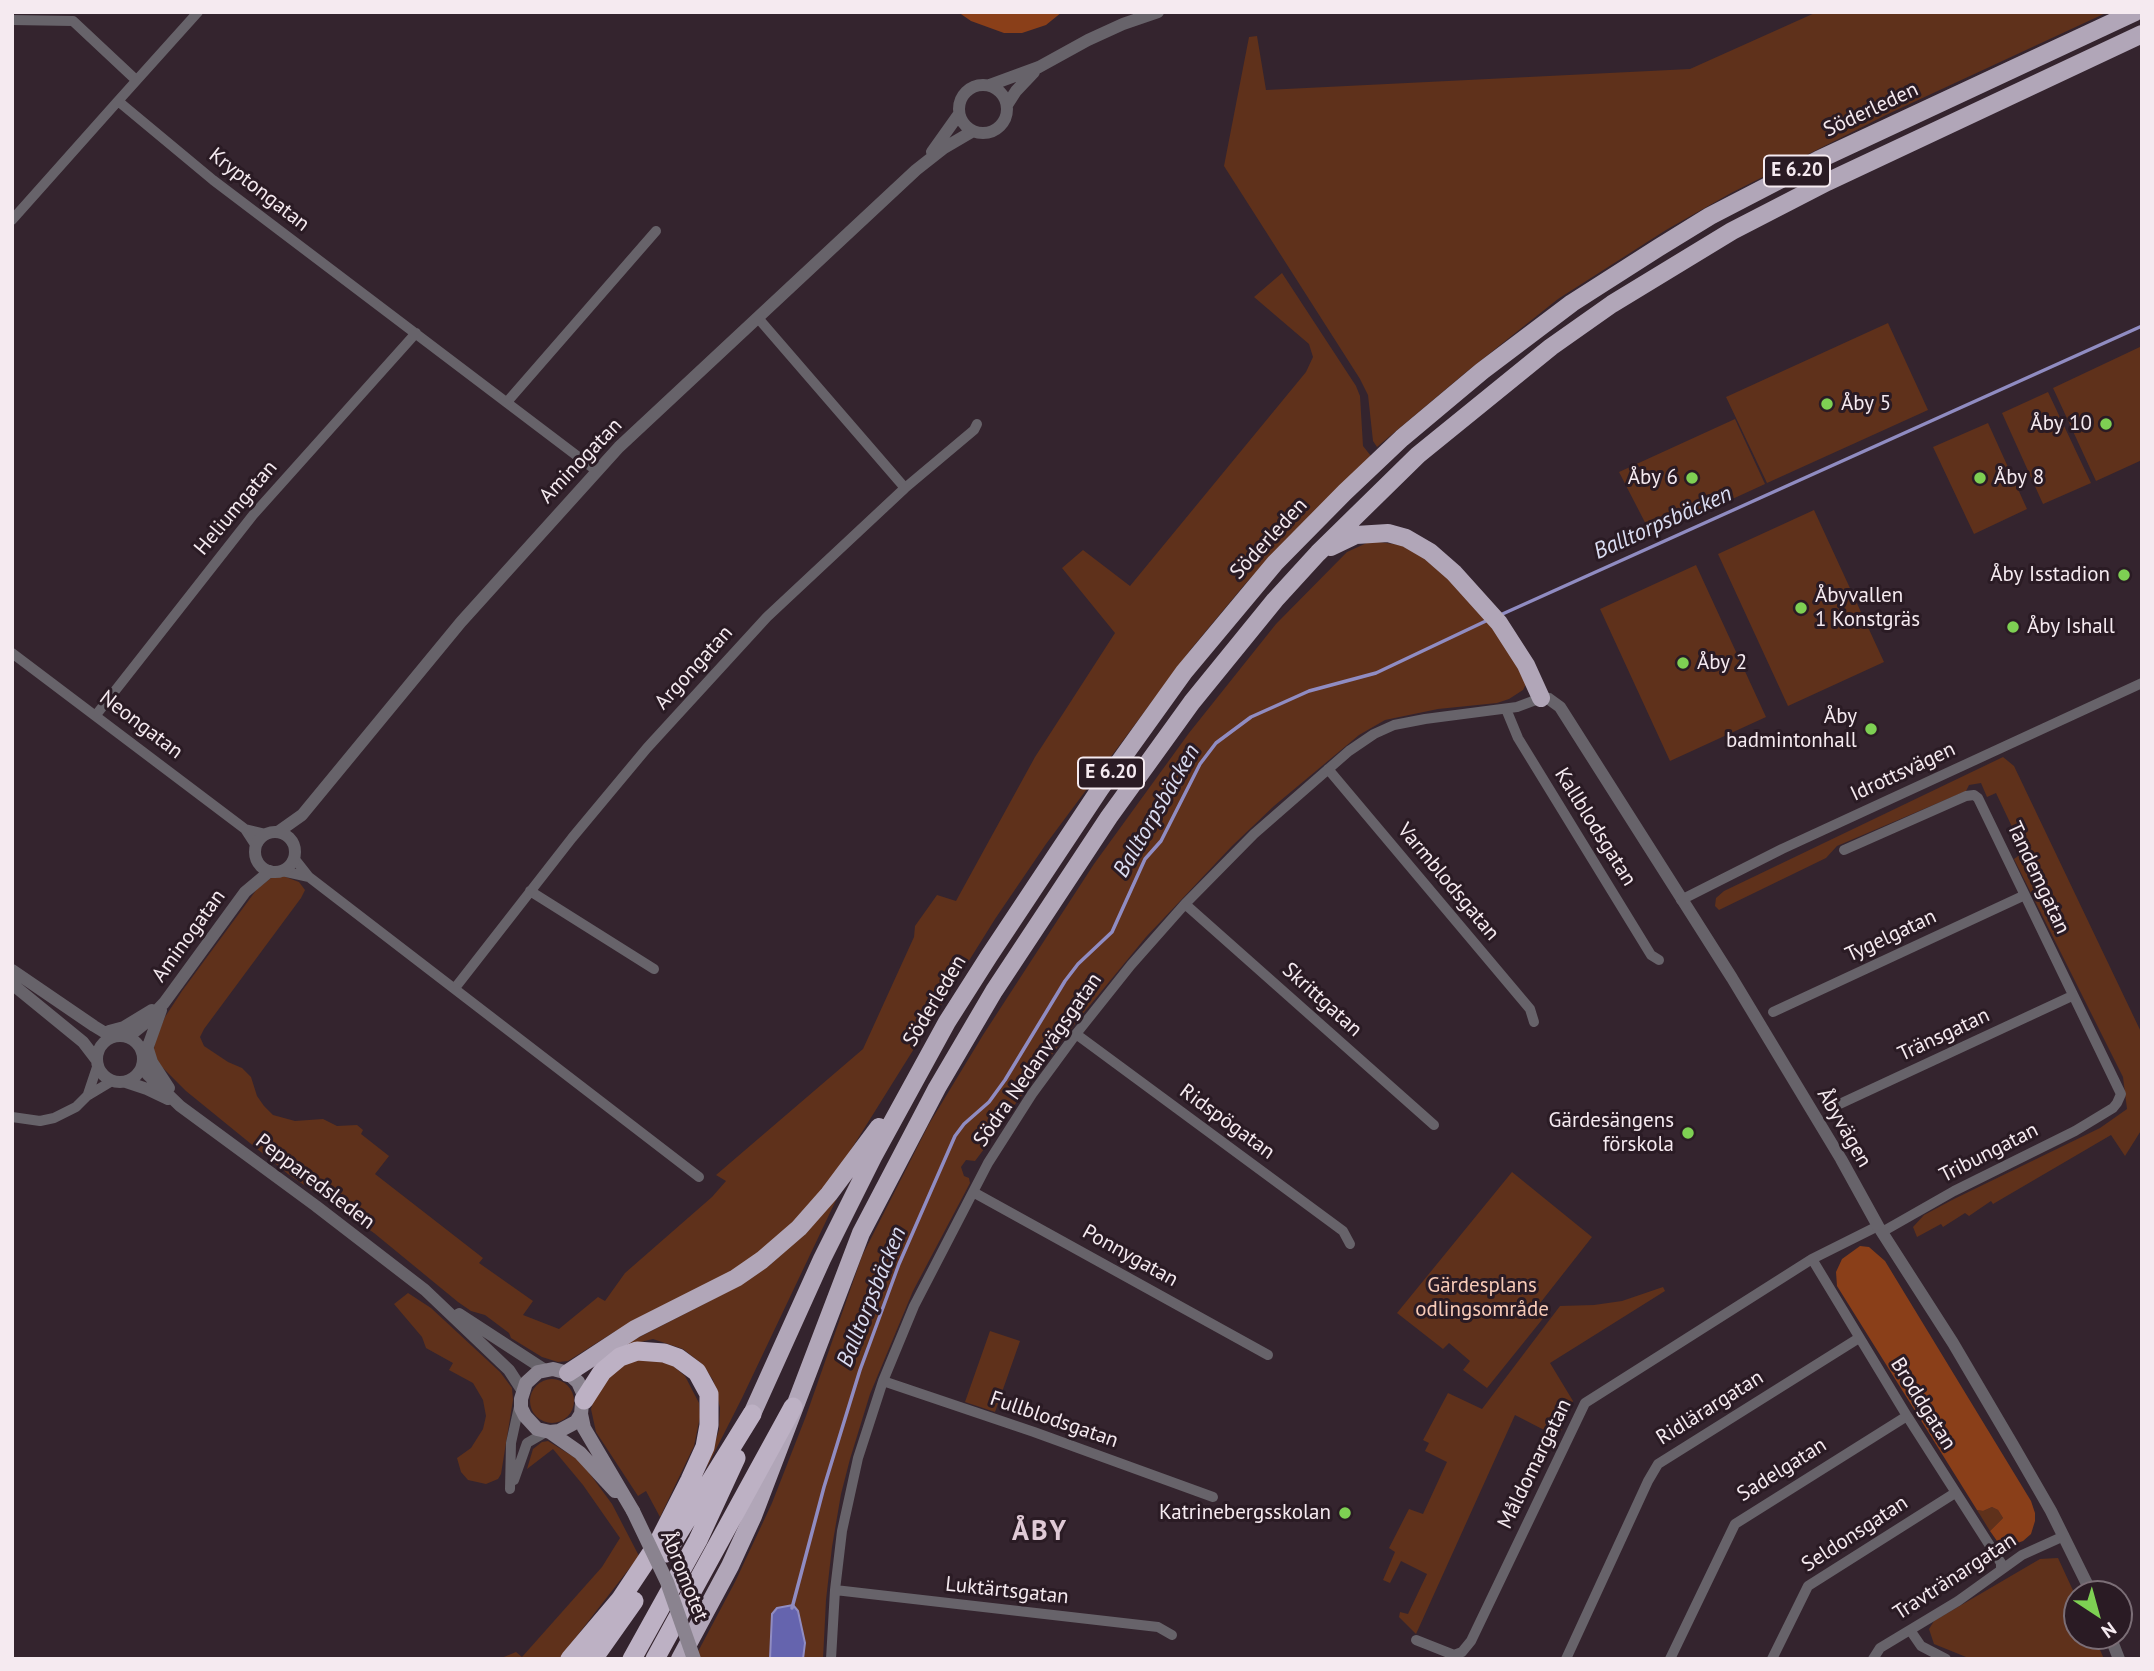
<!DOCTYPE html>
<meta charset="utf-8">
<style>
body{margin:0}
#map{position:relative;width:2154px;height:1671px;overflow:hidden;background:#34242e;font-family:"PT Sans",sans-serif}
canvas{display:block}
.frame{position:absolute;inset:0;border:14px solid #f5eaf0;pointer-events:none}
.north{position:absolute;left:2063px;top:1580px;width:70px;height:70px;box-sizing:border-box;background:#2a1b24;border:2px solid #7b6e76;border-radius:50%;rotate:144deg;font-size:19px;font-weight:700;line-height:28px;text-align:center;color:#f5eaf0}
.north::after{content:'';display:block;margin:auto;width:24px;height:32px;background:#7ed053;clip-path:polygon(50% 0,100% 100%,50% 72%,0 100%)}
</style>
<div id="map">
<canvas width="2154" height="1671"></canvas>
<div class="frame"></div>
<div class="north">N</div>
</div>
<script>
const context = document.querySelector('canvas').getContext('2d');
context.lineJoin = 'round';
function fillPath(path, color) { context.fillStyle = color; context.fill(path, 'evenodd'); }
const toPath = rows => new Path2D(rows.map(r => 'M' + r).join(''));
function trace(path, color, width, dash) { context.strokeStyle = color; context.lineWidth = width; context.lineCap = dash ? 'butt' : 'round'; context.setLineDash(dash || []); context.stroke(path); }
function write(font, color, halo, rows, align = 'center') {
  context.font = font + ' "PT Sans",sans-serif'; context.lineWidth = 6; context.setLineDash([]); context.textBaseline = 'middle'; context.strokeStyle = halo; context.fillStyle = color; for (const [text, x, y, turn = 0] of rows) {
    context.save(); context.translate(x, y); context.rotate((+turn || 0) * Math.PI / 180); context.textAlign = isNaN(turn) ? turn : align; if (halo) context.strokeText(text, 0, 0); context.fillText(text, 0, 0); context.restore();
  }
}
const green = toPath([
 [1817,12,2108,12,1888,114,1731,193,1666,230,1558,299,1465,373,1377,447,1373,441,1368,395,1360,379,1224,166,1249,37,1257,36,1266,90,1690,69],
 [1282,273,1356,386,1360,396,1363,446,1371,456,1293,533,1245,584,1191,649,1046,844,995,919,842,1164,822,1190,784,1232,739,1268,614,1332,568,1361,558,1362,542,1357,511,1338,509,1333,485,1315,471,1311,458,1302,374,1233,288,1174,186,1091,161,1066,154,1055,154,1049,155,1040,165,1017,182,991,257,889,271,878,283,876,299,882,305,890,301,898,204,1029,200,1037,204,1046,228,1062,242,1068,251,1077,257,1096,264,1106,273,1115,295,1121,323,1119,337,1126,357,1125,363,1130,361,1134,389,1156,375,1174,483,1258,479,1263,533,1301,523,1315,559,1329,598,1297,605,1301,625,1273,712,1197,726,1181,716,1175,863,1049,914,937,915,926,937,895,956,901,1035,757,1115,633,1062,568,1083,550,1130,586,1306,372,1313,357,1309,344,1254,297],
 [1888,323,1928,410,1767,483,1726,397],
 [2142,346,2142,460,2096,481,2053,388],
 [2048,392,2091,483,2043,504,2002,413],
 [1735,419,1765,484,1652,536,1619,472],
 [1988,423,2027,509,1974,534,1933,447],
 [1814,510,1884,662,1788,706,1718,554],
 [1371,541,1401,545,1430,559,1498,630,1526,684,1523,690,1509,699,1497,703,1438,709,1385,720,1359,735,1274,806,1232,846,1146,937,1077,1021,1005,1118,1002,1117,984,1143,982,1147,984,1149,975,1161,966,1160,961,1167,964,1176,969,1178,970,1183,913,1291,870,1394,850,1459,841,1494,832,1547,826,1600,823,1659,694,1659,735,1582,772,1503,806,1416,862,1256,929,1124,983,1035,1094,864,1189,733,1276,624,1347,552],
 [1696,565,1766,717,1670,761,1600,609],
 [2003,757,2014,766,2142,1034,2142,1129,2125,1156,2111,1135,1993,1204,1991,1201,1969,1216,1965,1213,1943,1227,1941,1224,1917,1237,1913,1227,1924,1215,1954,1199,2100,1128,2127,1109,2123,1077,2014,859,2024,852,1996,793,1987,797,1981,783,1969,785,1966,791,1837,846,1826,858,1719,910,1715,906,1716,898,1724,891],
 [1512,1172,1592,1237,1537,1307,1545,1316,1487,1388,1463,1370,1470,1361,1449,1343,1443,1349,1397,1313],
 [835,1196,837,1198,742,1398,706,1469,719,1430,720,1408,713,1380,702,1364,683,1349,653,1339,620,1347,710,1301,770,1265,791,1245],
 [1663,1287,1665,1291,1550,1363,1573,1401,1561,1431,1548,1432,1515,1415,1416,1634,1399,1617,1400,1612,1408,1614,1427,1574,1401,1561,1390,1583,1383,1580,1395,1552,1389,1548,1409,1509,1423,1514,1447,1462,1425,1451,1429,1443,1423,1440,1448,1393,1482,1409,1560,1306,1594,1305,1622,1301],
 [408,1293,431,1308,500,1372,512,1388,513,1400,501,1474,498,1479,486,1484,468,1480,461,1472,457,1458,471,1448,483,1429,486,1416,483,1400,473,1383,449,1370,453,1363,426,1348,422,1337,394,1304],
 [990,1331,1020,1341,995,1412,965,1402],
 [646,1357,672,1365,685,1376,699,1403,700,1417,694,1446,660,1517,646,1491,638,1496,596,1432,591,1409,597,1390,621,1364],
 '530 1401a22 22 0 1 1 44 0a22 22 0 1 1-44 0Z',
 [548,1441,577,1459,587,1470,612,1504,639,1556,559,1659,499,1659,516,1652,522,1657,602,1567,620,1538,583,1485,553,1449,527,1469,533,1449,542,1442],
 [1992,1507,1998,1510,2003,1518,1990,1531,1977,1510,1983,1511],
 [2058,1558,2077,1599,2077,1636,2094,1636,2104,1659,1971,1659,1934,1644,1929,1629,1934,1621,2040,1559]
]);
const forest = toPath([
 [958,12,1062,12,1046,25,1022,33,1004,33,971,21],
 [1860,1246,1869,1247,1885,1261,2031,1501,2035,1513,2035,1521,2031,1534,2023,1541,2009,1546,1997,1541,1990,1531,2003,1518,1998,1510,1992,1507,1983,1511,1977,1510,1837,1286,1836,1272,1842,1259]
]);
const water = toPath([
 [793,1605,798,1611,805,1643,803,1659,770,1659,772,1614,777,1608,793,1605]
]);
const stream = toPath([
 [1498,616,2142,326],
 [792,1608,824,1487,860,1370,899,1264,955,1136,964,1124,989,1102,1005,1080,1065,981,1078,964,1112,932,1145,859,1161,841,1200,764,1216,743,1251,717,1309,691,1376,673,1488,620]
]);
const minor = toPath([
 [12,20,73,21,136,80],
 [118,101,198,12],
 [12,220,118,101,213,180,597,471],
 [507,402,656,231],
 [905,488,974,430,977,424],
 [12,653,245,829,256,846],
 [1506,709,1518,738,1651,955,1659,960],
 [96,715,253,515,416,333],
 [1328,769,1530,1009,1534,1022],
 [245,829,266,834],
 [1844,850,1966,796,1974,795,1978,798,2121,1094,2117,1103,2113,1108,2075,1131,1954,1191,1882,1232],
 [294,858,309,877,699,1177],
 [282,871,309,877],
 [530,891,654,969],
 [1681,900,1782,849,2142,683],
 [1185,904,1434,1125],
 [455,988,572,838,647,748,767,617,905,488,758,318],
 [1773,1012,2025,895],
 [1076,1034,1343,1231,1350,1244],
 [88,1094,97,1067],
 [1831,1108,2072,996],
 [12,1117,40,1121,54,1118,76,1107,87,1096,112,1081],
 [973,1192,1268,1355],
 [1812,1259,1907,1416,2001,1563,2001,1569],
 [883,1381,1034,1432,1213,1497],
 [514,1480,527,1443,546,1432],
 [510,1489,511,1443,520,1402],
 [835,1590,1158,1627,1172,1635],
 [1910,1630,1921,1646,1946,1659],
 [1416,1640,1454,1655,1462,1652,1471,1641,1585,1403,1812,1259,1878,1226],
 [831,1659,835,1590,842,1531,858,1458,883,1381,914,1306,988,1163,1032,1094,1076,1034,1131,965,1185,904,1254,834,1349,751,1374,734,1394,725,1425,719,1517,707,1541,698],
 [1566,1659,1648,1481,1658,1464,1859,1338],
 [1670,1659,1735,1524,1907,1416],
 [1772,1659,1808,1586,1955,1493],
 [1873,1659,1880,1648,1958,1601,2022,1555,2064,1536]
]);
const tertiary = toPath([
 '959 109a24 24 0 1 1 48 0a24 24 0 1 1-48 0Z',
 [990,85,1039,67,1088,40,1123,24,1158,12],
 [1007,105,1016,91,1034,72],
 [932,152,959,114],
 [1541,698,1549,699,1560,707,1732,978,1841,1159,1878,1226,1953,1343,2013,1445,2051,1511,2092,1594],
 [278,832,302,815,461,622,619,447,916,170,944,148,973,131],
 '255 852a20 20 0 1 1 40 0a20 20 0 1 1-40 0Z',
 [12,970,94,1026,112,1037],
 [12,984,83,1042,96,1059],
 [109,1031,124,1027,152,1010],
 '97 1059a23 23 0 1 1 46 0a23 23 0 1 1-46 0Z',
 [128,1037,143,1025,164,1003,245,892,270,871],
 [147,1046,152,1062,169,1088],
 [146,1052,161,1010],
 [142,1066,148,1075,180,1106,316,1206,425,1290,509,1370,522,1390],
 [126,1082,147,1089,168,1099],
 [459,1314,545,1370],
 [2110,1636,2119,1659]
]);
const secondary = toPath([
 [581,1414,576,1422,559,1431,550,1432,537,1429,525,1416,521,1408,521,1399,526,1383,538,1372,553,1369,568,1373,578,1382,583,1393,581,1414,584,1428,633,1511],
 [550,1432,580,1453,615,1491]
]);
const trunk = toPath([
 [1331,547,1356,535,1388,533,1406,538,1430,552,1454,573,1499,623,1526,665,1541,698],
 [568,1373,635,1329,736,1278,762,1260,799,1228,829,1194,879,1127],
 [752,1414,822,1259,873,1157,947,1022,989,956,1100,789,1184,672,1275,563,1345,492,1402,438,1482,371,1572,303,1658,248,1710,216,1818,160,2135,12],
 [680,1659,730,1566,753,1516,861,1233,937,1088,994,991,1109,817,1192,702,1275,600,1318,553,1418,455,1551,347,1612,304,1732,231,1827,182,2142,34]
]);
const motorway = toPath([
 [666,1553,752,1414],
 [570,1659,620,1600,658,1543,690,1480,705,1447,709,1425,709,1394,697,1372,678,1358,664,1353,637,1351,620,1357,602,1372,584,1400],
 [593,1659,634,1601],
 [632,1659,698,1540,736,1458],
 [655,1659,793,1407]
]);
const secondaryBridge = toPath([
 [633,1511,667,1582,694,1659]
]);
const markers = [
 [1827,404,7,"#7ed053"],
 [2106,424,7,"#7ed053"],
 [1692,478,7,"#7ed053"],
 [1980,478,7,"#7ed053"],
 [2124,575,7,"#7ed053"],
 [1801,608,7,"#7ed053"],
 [2013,627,7,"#7ed053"],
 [1683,663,7,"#7ed053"],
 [1871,729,7,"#7ed053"],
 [1688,1133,7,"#7ed053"],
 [1345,1513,7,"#7ed053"]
];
const shields = [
 [1797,171,66],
 [1111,773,66]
];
const shieldNames = [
 ["E 6.20",1797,171],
 ["E 6.20",1111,773]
];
const streetNames = [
 ["Söderleden",1871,110,-25],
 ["Kryptongatan",259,190,38],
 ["Aminogatan",581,461,-46],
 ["Heliumgatan",236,508,-50],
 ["Söderleden",1269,539,-47],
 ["Argongatan",694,668,-48],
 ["Neongatan",141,725,37],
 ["Idrottsvägen",1903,772,-25],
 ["Kallblodsgatan",1595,827,58],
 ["Tandemgatan",2038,878,65],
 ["Varmblodsgatan",1448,882,50],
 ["Aminogatan",189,936,-54],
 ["Tygelgatan",1891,936,-25],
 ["Skrittgatan",1322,1000,42],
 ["Söderleden",935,1001,-59],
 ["Tränsgatan",1944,1035,-25],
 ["Södra Nedanvägsgatan",1038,1060,-55],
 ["Ridspögatan",1227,1122,36],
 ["Åbyvägen",1844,1128,60],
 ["Tribungatan",1989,1153,-27],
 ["Pepparedsleden",315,1182,37],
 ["Ponnygatan",1130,1256,29],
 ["Broddgatan",1923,1404,58],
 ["Ridlärargatan",1710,1408,-32],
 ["Fullblodsgatan",1054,1420,19],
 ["Måldomargatan",1535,1464,-64],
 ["Sadelgatan",1782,1470,-32],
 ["Seldonsgatan",1855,1534,-33],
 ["Åbromotet",684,1576,68],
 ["Travtränargatan",1955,1577,-33],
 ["Luktärtsgatan",1007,1591,6]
];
const poiNames = [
 ["Åby 5",1841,404,"left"],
 ["Åby 10",2092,424],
 ["Åby 6",1678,478],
 ["Åby 8",1994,478,"left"],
 ["Åby Isstadion",2110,575],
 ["Åbyvallen",1815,596,"left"],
 ["1 Konstgräs",1815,620,"left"],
 ["Åby Ishall",2027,627,"left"],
 ["Åby 2",1697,663,"left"],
 ["Åby",1857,717],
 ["badmintonhall",1857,741],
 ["Gärdesängens",1674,1121],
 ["förskola",1674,1145],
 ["Katrinebergsskolan",1331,1513]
];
const parkNames = [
 ["Gärdesplans",1482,1286],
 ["odlingsområde",1482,1310]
];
const waterNames = [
 ["Balltorpsbäcken",1663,523,-24],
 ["Balltorpsbäcken",1157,811,-60],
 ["Balltorpsbäcken",872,1297,-68]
];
const districtNames = [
 ["ÅBY",1040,1532]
];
fillPath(green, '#5f311b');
fillPath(forest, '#8a3f19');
fillPath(water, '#6564ae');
trace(water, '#908cc2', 2);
trace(stream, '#908cc2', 3.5);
trace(minor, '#67636a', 10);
trace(tertiary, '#67636a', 12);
trace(secondary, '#8a838f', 14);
trace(trunk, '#b1a6b8', 18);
trace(motorway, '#bdb1c4', 19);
trace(secondaryBridge, '#8a838f', 14);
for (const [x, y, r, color] of markers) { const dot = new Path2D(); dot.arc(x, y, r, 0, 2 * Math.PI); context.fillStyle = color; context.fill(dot); trace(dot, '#2a1b24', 2.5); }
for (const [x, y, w] of shields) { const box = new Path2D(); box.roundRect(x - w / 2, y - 15.5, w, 31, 5); context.fillStyle = '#2a1b24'; context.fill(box); trace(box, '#f5eaf0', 2); }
write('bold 19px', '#f5eaf0', null, shieldNames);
write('21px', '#f5eaf0', '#2a1b24', streetNames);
write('21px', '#f5eaf0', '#2a1b24', poiNames, 'right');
write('21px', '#f7cab7', '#2a1b24', parkNames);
write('italic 23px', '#dbddf2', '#2a1b24', waterNames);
context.letterSpacing = '2px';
write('bold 28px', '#e0cad6', '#2a1b24', districtNames);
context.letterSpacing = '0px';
</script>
